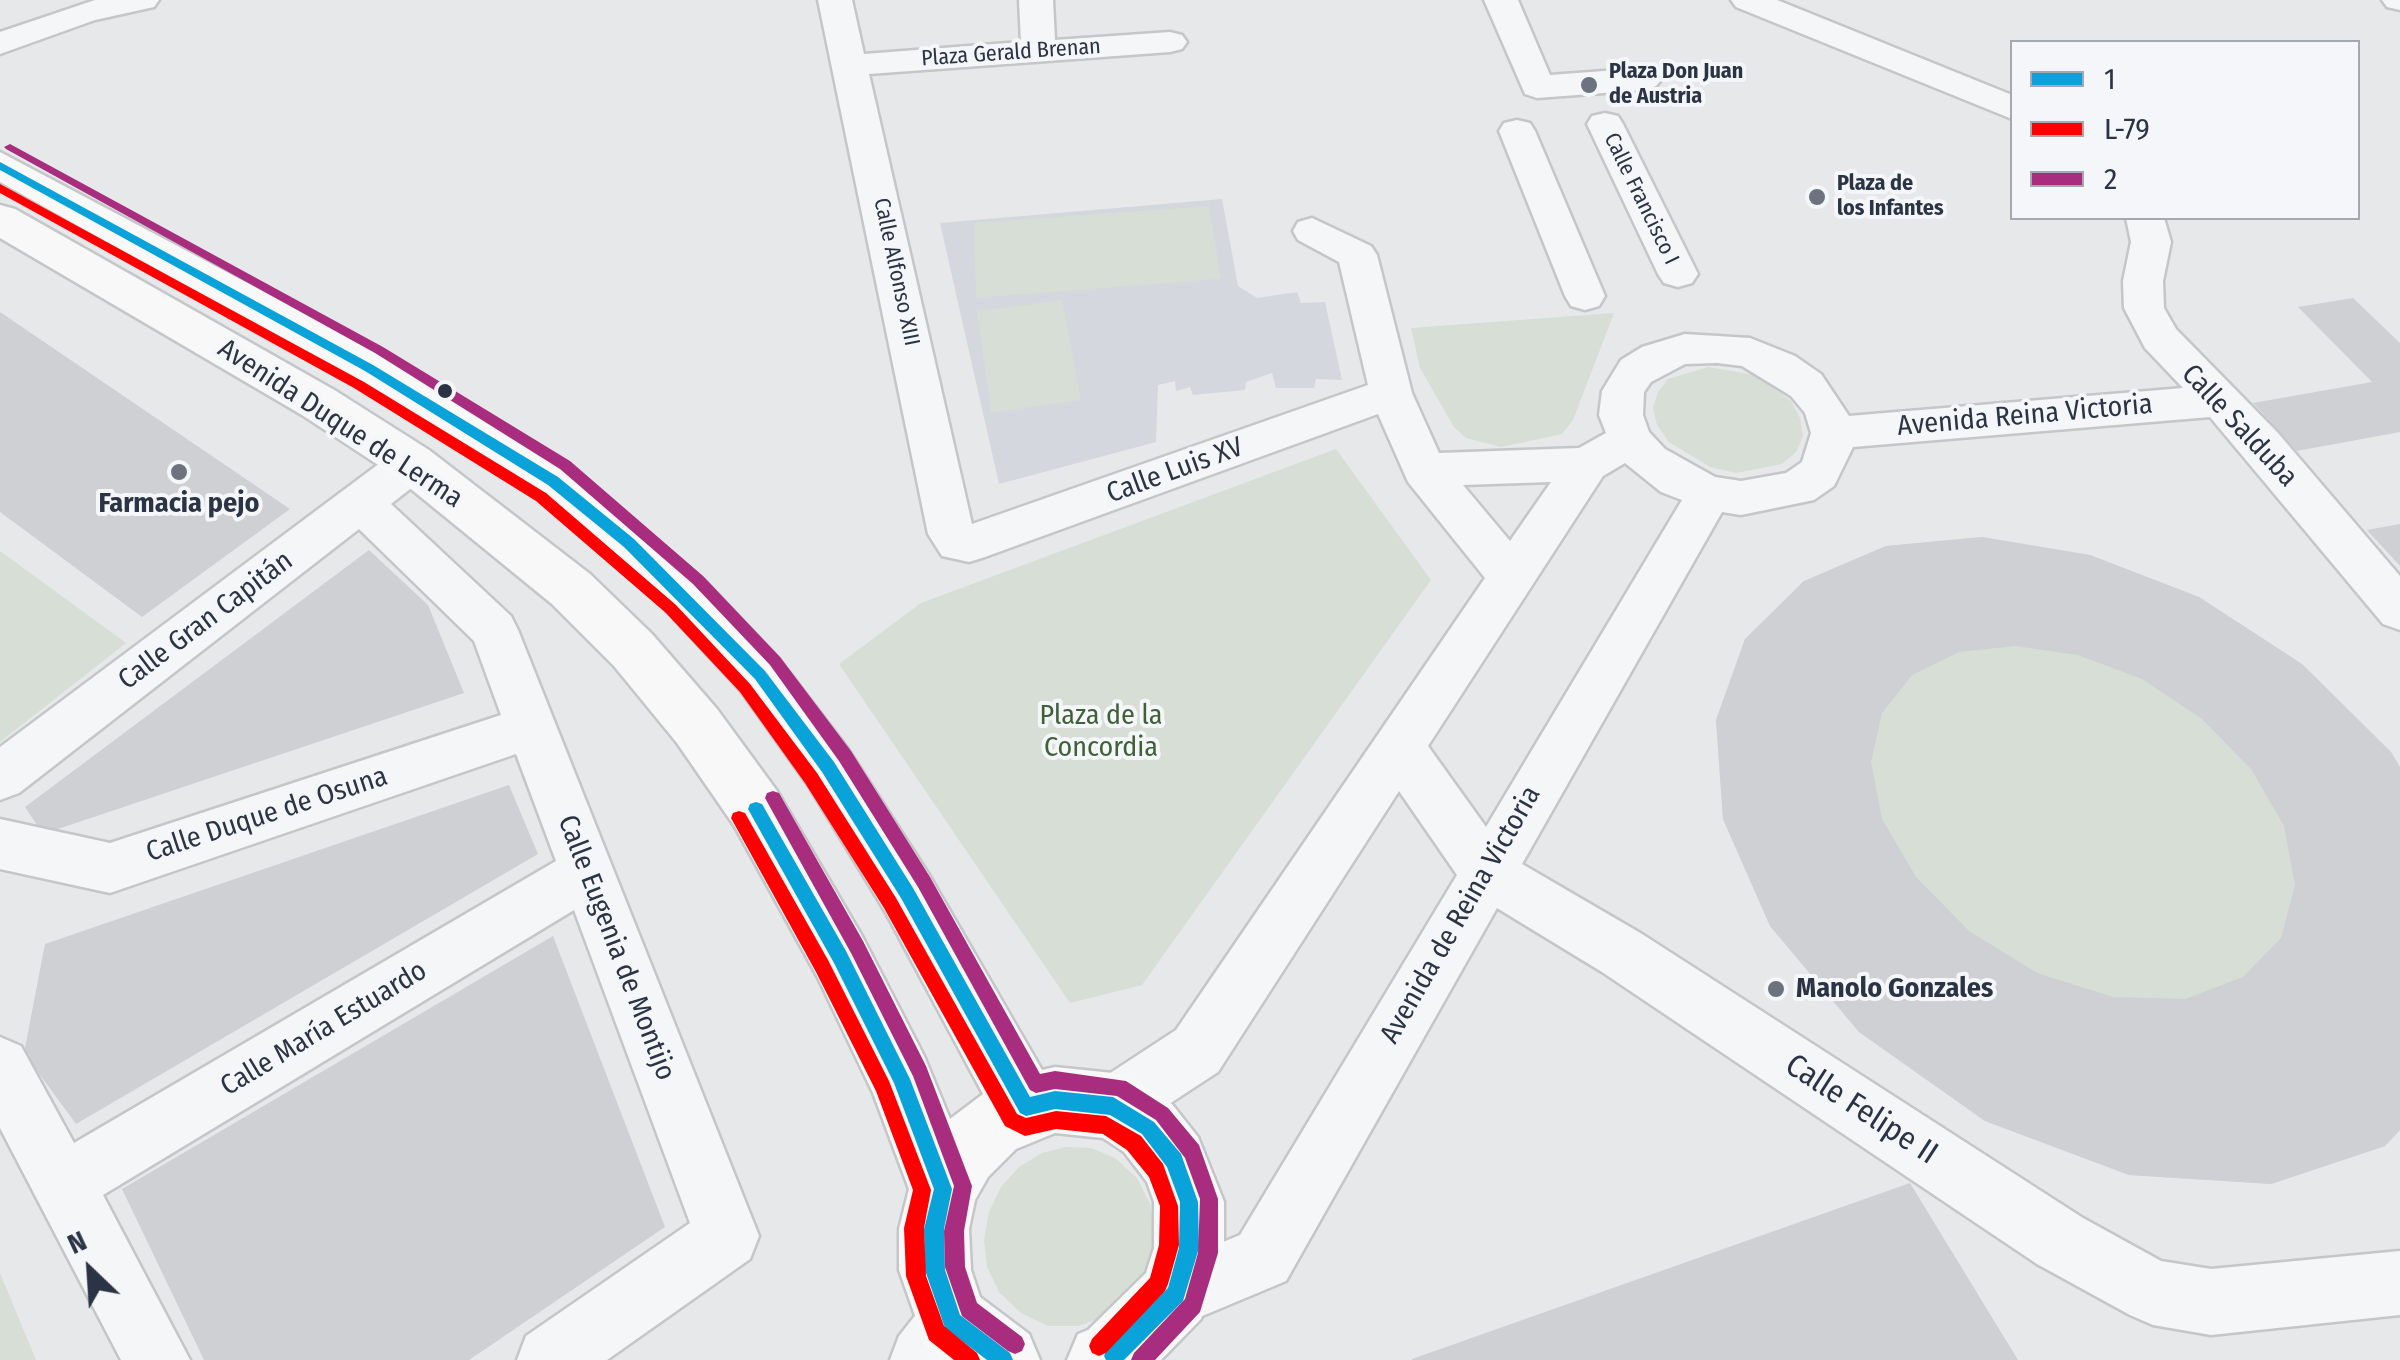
<!DOCTYPE html>
<meta charset="utf-8">
<style>
body{margin:0}
#map{position:relative;width:2400px;height:1360px;overflow:hidden;background:#e6e8ea;font-family:"Fira Sans Condensed",sans-serif}
canvas{display:block}
.legend{position:absolute;left:2010px;top:40px;width:350px;height:180px;box-sizing:border-box;background:#f4f6f9;border:2px solid #a4a8b1;margin:0;padding:12px 18px;list-style:none;font-size:30px;color:#2b3445}
.legend li{display:flex;align-items:center;gap:20px;height:50px}
.legend b{width:50px;border:2px solid #a4a8b1}
.north{position:absolute;left:40px;top:1220px;width:100px;height:100px;-webkit-text-stroke:8px #f4f6f9;paint-order:stroke;rotate:335deg;font-size:28px;font-weight:700;line-height:40px;text-align:center;color:#2b3445}
.north::after{content:'';display:block;margin:auto;width:35px;height:45px;background:#2b3445;clip-path:polygon(50% 0,100% 100%,50% 72%,0 100%)}
</style>
<div id="map">
<canvas width="2400" height="1360"></canvas>
<ul class="legend">
<li><b style="height:12px;background:#09a3da"></b>1</li>
<li><b style="height:12px;background:#f00"></b>L-79</li>
<li><b style="height:12px;background:#a92d7f"></b>2</li>
</ul>
<div class="north">N</div>
</div>
<script>
const context = document.querySelector('canvas').getContext('2d');
context.lineJoin = 'round';
function fillPath(path, color) { context.fillStyle = color; context.fill(path, 'evenodd'); }
const toPath = rows => new Path2D(rows.map(r => 'M' + r).join(''));
function trace(path, color, width, dash) { context.strokeStyle = color; context.lineWidth = width; context.lineCap = dash ? 'butt' : 'round'; context.setLineDash(dash || []); context.stroke(path); }
function write(font, color, halo, rows, align = 'center') {
  context.font = font + ' "Fira Sans Condensed",sans-serif'; context.lineWidth = 8; context.setLineDash([]); context.textBaseline = 'middle'; context.strokeStyle = halo; context.fillStyle = color; for (const [text, x, y, turn = 0] of rows) {
    context.save(); context.translate(x, y); context.rotate((+turn || 0) * Math.PI / 180); context.textAlign = isNaN(turn) ? turn : align; if (halo) context.strokeText(text, 0, 0); context.fillText(text, 0, 0); context.restore();
  }
}
const built = toPath([
 [1222,199,1238,286,1257,298,1297,292,1301,303,1325,302,1342,380,1316,379,1314,388,1276,388,1272,373,1246,382,1245,390,1193,395,1190,387,1176,391,1175,381,1158,385,1156,442,999,484,940,223]
]);
const green = toPath([
 [1209,206,1221,279,976,298,974,223],
 [1062,300,1081,400,991,413,977,311],
 [1614,313,1573,420,1562,434,1501,447,1466,438,1454,427,1420,368,1411,328],
 [1708,367,1755,375,1791,401,1800,418,1803,436,1796,452,1782,464,1736,473,1710,467,1669,442,1657,425,1653,408,1658,392,1668,379],
 [1336,449,1431,580,1142,985,1070,1003,839,664,921,603],
 [1982,537,2090,555,2199,597,2302,664,2391,752,2400,767,2400,1130,2385,1146,2271,1184,2129,1175,1985,1121,1859,1032,1770,926,1723,819,1716,720,1745,639,1804,581,1886,546],
 [0,551,126,643,0,742],
 [1066,1147,1091,1148,1115,1158,1137,1178,1150,1204,1154,1234,1148,1266,1132,1294,1108,1315,1079,1326,1048,1326,1021,1313,999,1292,987,1267,984,1240,989,1212,1001,1187,1019,1167,1042,1153],
 [0,1273,36,1360,0,1360]
]);
const building = toPath([
 [2353,298,2400,343,2400,432,2297,451,2253,403,2372,382,2298,307],
 [0,312,290,509,142,617,0,512],
 [2400,524,2400,566,2367,530],
 [1982,537,2090,555,2199,597,2302,664,2391,752,2400,767,2400,1130,2385,1146,2271,1184,2129,1175,1985,1121,1859,1032,1770,926,1723,819,1716,720,1745,639,1804,581,1886,546],
 [2015,646,2078,655,2142,679,2202,719,2251,769,2284,826,2295,885,2281,938,2243,977,2185,999,2113,997,2037,973,1969,931,1916,877,1882,819,1871,762,1882,713,1912,675,1959,652],
 [369,550,428,605,464,693,43,834,25,807],
 [509,785,538,854,76,1124,24,1053,45,944],
 [553,936,665,1227,469,1360,204,1360,122,1189],
 [1910,1183,2018,1360,1412,1360,1412,1359]
]);
const street = toPath([
 [95,0,159,0,154,7,95,20,0,54,0,32,95,0],
 [818,0,852,0,864,54,1021,42,1019,0,1053,0,1055,40,1170,32,1182,35,1187,42,1182,49,1170,52,869,74,972,524,1368,385,1339,262,1298,240,1293,231,1298,222,1312,218,1371,246,1377,255,1412,393,1439,453,1579,448,1606,433,1599,415,1602,391,1621,360,1642,347,1685,334,1750,338,1795,356,1821,374,1849,416,2183,388,2145,348,2124,308,2123,281,2131,242,2126,218,2164,218,2171,242,2163,281,2164,308,2176,329,2278,433,2400,576,2400,630,2383,624,2210,417,1853,447,1834,486,1814,500,1741,515,1722,512,1522,864,1642,934,2083,1218,2161,1261,2211,1269,2400,1251,2400,1315,2211,1335,2153,1325,2130,1315,2037,1264,1602,972,1497,908,1286,1281,1176,1327,1153,1317,1143,1294,1153,1271,1240,1235,1457,875,1399,791,1218,1072,1134,1127,1113,1136,1092,1127,1083,1106,1092,1085,1176,1030,1485,578,1408,482,1378,414,985,557,969,562,942,556,928,534,818,0],
 [1717,363,1742,366,1791,396,1805,413,1811,433,1802,462,1786,473,1741,481,1715,477,1665,449,1649,432,1643,415,1644,392,1651,382,1685,364,1717,363],
 [1625,463,1661,492,1682,500,1486,827,1428,746,1603,476,1625,463],
 [1551,482,1510,541,1463,485,1551,482],
 [1484,0,1518,0,1550,75,1644,68,1656,72,1662,79,1656,86,1644,90,1537,98,1525,94,1484,0],
 [1731,0,1777,0,2012,95,2012,119,1736,7,1731,0],
 [2382,0,2400,0,2400,10,2387,7,2382,0],
 [1605,113,1618,116,1623,124,1698,274,1692,283,1678,287,1664,283,1658,274,1587,124,1592,116,1605,113],
 [1517,120,1530,123,1535,131,1605,296,1599,306,1585,310,1571,306,1565,296,1499,131,1504,123,1517,120],
 [412,446,428,451,434,463,428,475,391,504,511,616,518,630,759,1236,750,1259,607,1360,517,1360,526,1336,690,1223,574,910,103,1195,190,1360,121,1360,0,1128,0,1037,21,1046,74,1143,556,861,516,754,110,893,0,869,0,819,110,843,501,715,474,641,359,529,19,793,0,800,0,747,396,451,412,446],
 [952,1288,975,1298,985,1321,964,1360,890,1360,899,1336,929,1298,952,1288]
]);
const secondary = toPath([
 [0,152,385,356,571,468,704,580,779,659,848,749,928,873,1042,1070,1055,1067,1113,1073,1137,1082,1172,1104,1198,1137,1224,1202,1224,1248,1201,1319,1161,1360,1067,1360,1078,1334,1088,1330,1146,1273,1154,1248,1154,1202,1147,1182,1124,1152,1103,1138,1055,1133,1016,1149,988,1177,975,1200,969,1229,971,1270,980,1297,1029,1334,1040,1360,944,1360,926,1347,899,1270,899,1229,909,1189,873,1093,818,978,735,827,677,743,614,666,552,604,395,476,302,415,0,238,0,205,15,209,336,391,429,450,590,574,652,634,717,709,777,791,862,936,924,1056,950,1119,983,1094,886,913,808,785,741,691,666,610,535,494,353,380,0,182,0,152]
]);
const bus1 = toPath([
 [0,162,373,365,558,477,634,539,765,671,834,762,913,888,1030,1097,1055,1091,1113,1097,1154,1122,1181,1154,1198,1202,1199,1248,1183,1301,1124,1360,1106,1360,1104,1356,1107,1349,1168,1288,1179,1248,1180,1202,1167,1167,1142,1134,1110,1115,1055,1109,1026,1116,1020,1113,901,898,822,772,755,679,624,547,548,485,365,371,0,170,0,162],
 [756,802,762,804,846,951,910,1079,952,1189,944,1229,945,1270,960,1315,1010,1353,1013,1360,987,1360,945,1328,925,1270,924,1229,934,1189,894,1083,834,963,748,809,750,804,756,802]
]);
const bus2 = toPath([
 [0,184,364,382,546,493,676,605,750,684,817,773,896,898,1017,1114,1026,1118,1056,1111,1106,1116,1141,1136,1163,1164,1178,1206,1179,1245,1168,1284,1165,1291,1106,1353,1099,1356,1092,1353,1089,1346,1092,1339,1150,1278,1159,1245,1160,1206,1149,1177,1127,1150,1103,1134,1056,1129,1025,1136,1005,1126,884,908,805,783,740,692,666,613,536,501,354,388,0,193,0,184],
 [739,811,745,813,828,960,889,1081,931,1190,924,1228,926,1276,944,1326,977,1353,980,1360,954,1360,929,1340,906,1276,904,1228,913,1190,876,1091,816,972,731,818,733,813,739,811]
]);
const bus3 = toPath([
 [10,144,383,347,570,461,703,576,780,657,851,751,930,877,1040,1074,1055,1071,1126,1081,1168,1108,1199,1145,1218,1199,1218,1253,1200,1312,1155,1360,1131,1360,1134,1353,1185,1299,1198,1253,1200,1199,1185,1158,1156,1120,1117,1096,1055,1089,1036,1093,1030,1090,918,887,839,761,770,665,693,584,560,469,375,353,6,149,4,147,10,144],
 [773,791,779,793,863,941,926,1066,972,1186,964,1231,965,1267,977,1303,1022,1337,1025,1344,1022,1351,1015,1354,1008,1351,962,1316,945,1267,944,1231,954,1186,913,1076,851,953,765,798,767,793,773,791]
]);
const markers = [
 [1589,85,10,"#6c737f"],
 [1817,197,10,"#6c737f"],
 [445,391,9,"#2b3445"],
 [179,472,10,"#6c737f"],
 [1776,989,10,"#6c737f"]
];
const farStreetnames = [
 ["Plaza Gerald Brenan",1011,53,-4],
 ["Calle Francisco I",1641,199,64],
 ["Calle Alfonso XIII",896,272,78]
];
const farPoinames = [
 ["Plaza Don Juan",1609,72],
 ["de Austria",1609,97],
 ["Plaza de",1837,184],
 ["los Infantes",1837,209]
];
const streetNames = [
 ["Avenida Reina Victoria",2025,416,-5],
 ["Avenida Duque de Lerma",340,424,33],
 ["Calle Salduba",2239,426,47],
 ["Calle Luis XV",1175,471,-20],
 ["Calle Gran Capitán",206,621,-37],
 ["Calle Duque de Osuna",267,815,-18],
 ["Avenida de Reina Victoria",1461,915,-60],
 ["Calle Eugenia de Montijo",616,948,69],
 ["Calle María Estuardo",324,1029,-31]
];
const poiNames = [
 ["Farmacia pejo",179,504],
 ["Manolo Gonzales",1796,989,"left"]
];
const parkNames = [
 ["Plaza de la",1101,716],
 ["Concordia",1101,748]
];
const nearStreetnames = [
 ["Calle Felipe II",1861,1110,33]
];
fillPath(built, '#d4d7dd');
fillPath(green, '#d6ded6');
fillPath(building, '#ced0d3');
trace(street, '#c4c6c8', 5);
trace(secondary, '#c4c6c8', 5);
fillPath(street, '#f5f6f7');
fillPath(secondary, '#f8f8f8');
fillPath(bus1, '#09a3da');
fillPath(bus2, '#f00');
fillPath(bus3, '#a92d7f');
for (const [x, y, r, color] of markers) { const dot = new Path2D(); dot.arc(x, y, r, 0, 2 * Math.PI); context.fillStyle = color; context.fill(dot); trace(dot, '#f4f6f9', 4); }
write('22px', '#2b3445', '#f4f6f9', farStreetnames);
write('bold 22px', '#2b3445', '#f4f6f9', farPoinames, 'left');
write('28px', '#2b3445', '#f4f6f9', streetNames);
write('bold 28px', '#2b3445', '#f4f6f9', poiNames);
write('28px', '#3f6138', '#f4f6f9', parkNames);
write('32px', '#2b3445', '#f4f6f9', nearStreetnames);
</script>
